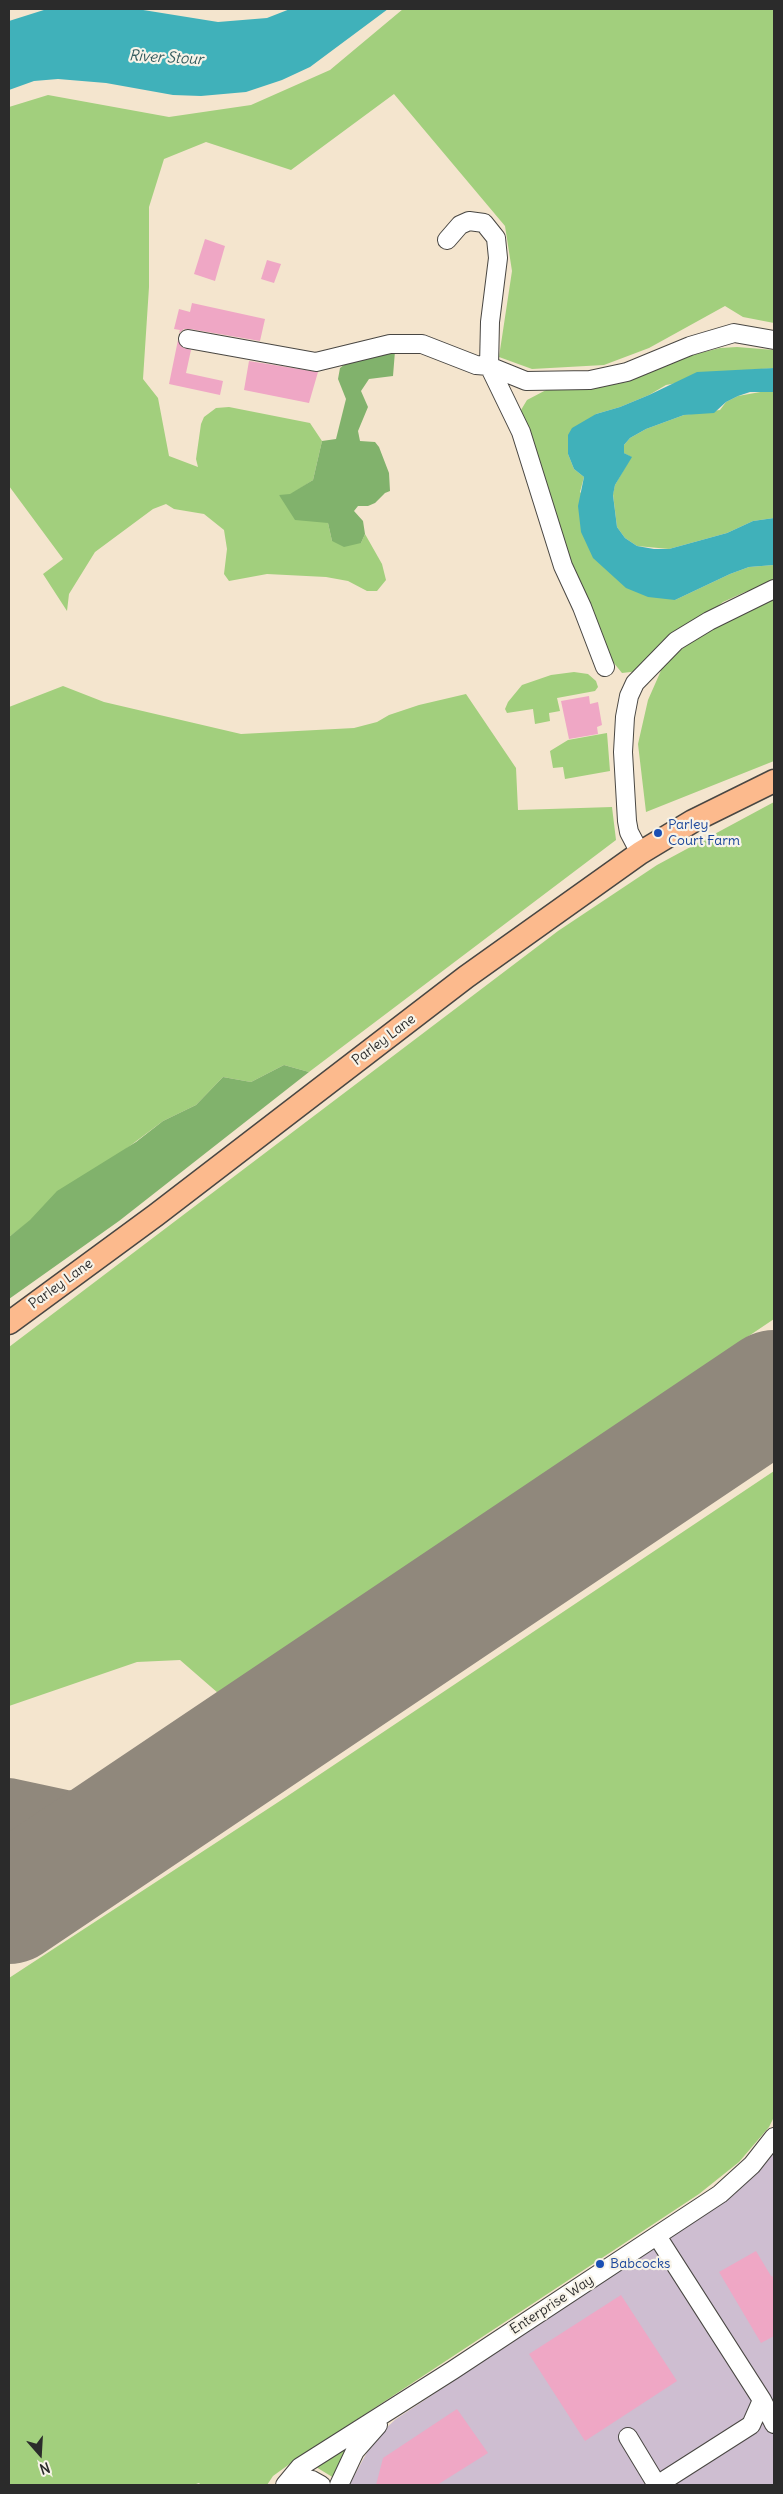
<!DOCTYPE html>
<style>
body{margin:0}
#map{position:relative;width:783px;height:2494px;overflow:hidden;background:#f4e5ce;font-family:Delius,sans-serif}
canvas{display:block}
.frame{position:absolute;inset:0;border:10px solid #2b2b2b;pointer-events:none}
.north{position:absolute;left:15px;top:2429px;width:50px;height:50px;-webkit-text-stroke:4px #f7f3e8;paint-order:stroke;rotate:161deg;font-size:14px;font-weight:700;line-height:20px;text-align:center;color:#2b2b2b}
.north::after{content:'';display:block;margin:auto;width:18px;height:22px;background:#2b2b2b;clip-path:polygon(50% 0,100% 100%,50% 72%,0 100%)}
</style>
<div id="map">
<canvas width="783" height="2494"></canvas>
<div class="frame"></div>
<div class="north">N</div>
</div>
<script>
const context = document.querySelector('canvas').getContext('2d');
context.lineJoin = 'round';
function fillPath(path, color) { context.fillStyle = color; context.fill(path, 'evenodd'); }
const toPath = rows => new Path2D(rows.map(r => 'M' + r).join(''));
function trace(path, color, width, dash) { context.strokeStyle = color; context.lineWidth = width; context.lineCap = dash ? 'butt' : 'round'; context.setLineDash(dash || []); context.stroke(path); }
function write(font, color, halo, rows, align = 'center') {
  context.font = font + ' Delius,sans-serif'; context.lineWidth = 4.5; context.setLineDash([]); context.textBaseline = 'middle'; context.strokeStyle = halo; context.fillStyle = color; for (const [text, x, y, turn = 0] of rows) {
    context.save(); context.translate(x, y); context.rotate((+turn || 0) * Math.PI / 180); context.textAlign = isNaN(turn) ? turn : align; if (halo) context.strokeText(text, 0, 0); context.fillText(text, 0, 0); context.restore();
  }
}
const industrial = toPath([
 [774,2146,774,2485,349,2485,375,2438,396,2419,680,2231]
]);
const green = toPath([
 [403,9,774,9,774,323,743,317,725,306,649,348,604,365,532,369,499,357,512,271,505,226,394,94,291,170,206,142,164,159,149,207,149,287,143,379,158,398,169,456,198,467,196,459,201,424,204,417,216,408,229,407,310,423,322,441,313,480,290,495,279,495,328,523,332,541,361,543,365,534,382,564,386,580,377,591,367,591,348,581,326,577,267,574,229,581,224,574,227,549,224,530,204,514,174,509,166,504,153,509,95,552,69,594,67,611,43,574,63,559,9,486,9,107,48,95,169,117,251,105,330,70],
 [737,347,774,350,774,368,749,370,666,385,649,395,620,407,596,414,568,454,574,469,584,477,580,492,675,600,730,574,749,567,774,565,774,584,745,592,723,602,639,671,622,673,609,657,588,599,571,569,544,493,521,410,527,400,548,389,585,389,627,382,688,356,720,348],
 [766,391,774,392,774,518,753,521,727,533,669,549,637,546,625,538,617,527,613,494,615,485,631,457,624,453,624,445,630,438,646,429,684,415,720,410,726,402,738,396],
 [774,596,774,761,646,812,638,744,648,700,663,666,692,640],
 [574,672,588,674,596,681,598,687,595,691,557,698,560,711,549,713,550,721,535,724,533,709,507,713,505,709,508,702,522,685,551,675],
 [63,686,104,702,241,734,354,728,377,722,389,715,419,705,466,694,516,768,518,810,612,807,616,840,309,1072,284,1065,251,1082,223,1077,196,1105,163,1121,9,1237,9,707],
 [607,733,610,771,565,779,563,767,553,768,550,751,568,740],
 [774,802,774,1319,218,1693,180,1660,137,1662,9,1706,9,1347,558,931,657,865],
 [774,1471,774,2117,769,2127,739,2162,699,2194,291,2463,273,2476,267,2485,201,2485,199,2483,193,2485,9,2485,9,1978,286,1797],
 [349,2445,334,2478,316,2467]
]);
const forest = toPath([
 [395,351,393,376,369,379,361,391,368,407,358,431,360,441,375,442,379,447,389,473,390,491,385,493,375,503,368,506,358,506,354,511,363,521,365,534,361,543,344,547,332,541,328,523,295,520,279,495,290,494,313,480,322,441,336,439,346,399,338,379,340,368,353,358],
 [284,1065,309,1072,119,1221,9,1299,9,1237,30,1220,57,1191,136,1142,163,1121,196,1105,223,1077,251,1082]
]);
const water = toPath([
 [47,9,137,9,218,22,267,18,290,9,388,9,310,67,282,80,246,92,201,96,173,95,106,83,58,79,34,81,9,90,9,21],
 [774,368,774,392,750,392,738,396,726,402,714,413,684,415,646,429,630,438,624,445,624,453,632,457,615,485,613,495,617,527,625,538,637,546,654,549,669,549,727,533,753,521,774,518,774,565,749,567,730,574,675,600,648,597,626,588,593,558,581,532,578,506,584,477,574,469,568,454,568,435,572,428,596,414,620,407,649,395,697,372]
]);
const taxiway = toPath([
 [9,1802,65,1814,85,1816,110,1814,157,1806],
 [9,1806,27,1828,31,1844,25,1866,9,1892]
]);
const runway = toPath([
 [9,1904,774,1390]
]);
const building = toPath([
 [205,239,225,246,215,281,194,274],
 [267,260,281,264,274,283,261,279],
 [192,303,265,319,260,341,190,329,184,329,179,333,180,330,174,329,179,309,190,312],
 [178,340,182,347,191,350,186,373,223,381,220,395,169,384],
 [249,361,318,372,309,403,244,390],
 [589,696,590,704,598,702,602,725,597,727,598,734,569,739,561,701],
 [756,2251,771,2276,774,2277,774,2336,761,2343,719,2272],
 [621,2295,677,2381,585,2441,529,2354],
 [457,2409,488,2453,437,2485,376,2485,383,2458]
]);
const minor = toPath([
 [447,240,460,225,469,221,484,223,496,238,498,258,490,322,489,366,521,432,563,566,582,607,605,667],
 [188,339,316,362,390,344,422,344,476,365,489,366,526,381,590,380,627,372,690,346,734,333,774,340],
 [640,853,629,832,627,821,623,752,625,717,629,696,635,683,676,641,709,621,774,589],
 [657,2236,762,2400,774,2424],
 [628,2437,657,2485,751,2425,762,2400],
 [287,2483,303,2478,312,2480,321,2485],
 [285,2485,300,2467,453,2370,720,2194,752,2165,774,2137],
 [339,2485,355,2451,378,2425]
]);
const major = toPath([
 [9,1323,156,1215,466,977,640,853,693,821,774,781]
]);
const markers = [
 [658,833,5,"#1a4fb4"],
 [600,2264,5,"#1a4fb4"]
];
const transitNames = [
 ["Parley",668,825],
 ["Court Farm",668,841],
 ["Babcocks",610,2264]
];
const streetNames = [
 ["Parley Lane",384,1040,-37],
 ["Parley Lane",61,1284,-36],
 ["Enterprise Way",552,2305,-33]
];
const waterNames = [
 ["River Stour",166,58,3]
];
fillPath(industrial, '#cebed1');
fillPath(green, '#a2cf7d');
fillPath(forest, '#81b26c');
fillPath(water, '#40b1ba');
trace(taxiway, '#90887c', 48);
trace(runway, '#90887c', 120);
fillPath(building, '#efa7c5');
trace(minor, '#494743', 20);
trace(major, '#494743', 25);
trace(minor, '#fff', 18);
trace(major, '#fcba8d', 22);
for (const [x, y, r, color] of markers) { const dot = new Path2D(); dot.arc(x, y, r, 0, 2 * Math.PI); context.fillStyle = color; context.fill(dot); trace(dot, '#f7f3e8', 2); }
write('14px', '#164399', '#f7f3e8', transitNames, 'left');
write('14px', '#2b2b2b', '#f7f3e8', streetNames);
write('italic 15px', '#325a5d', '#f7f3e8', waterNames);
</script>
